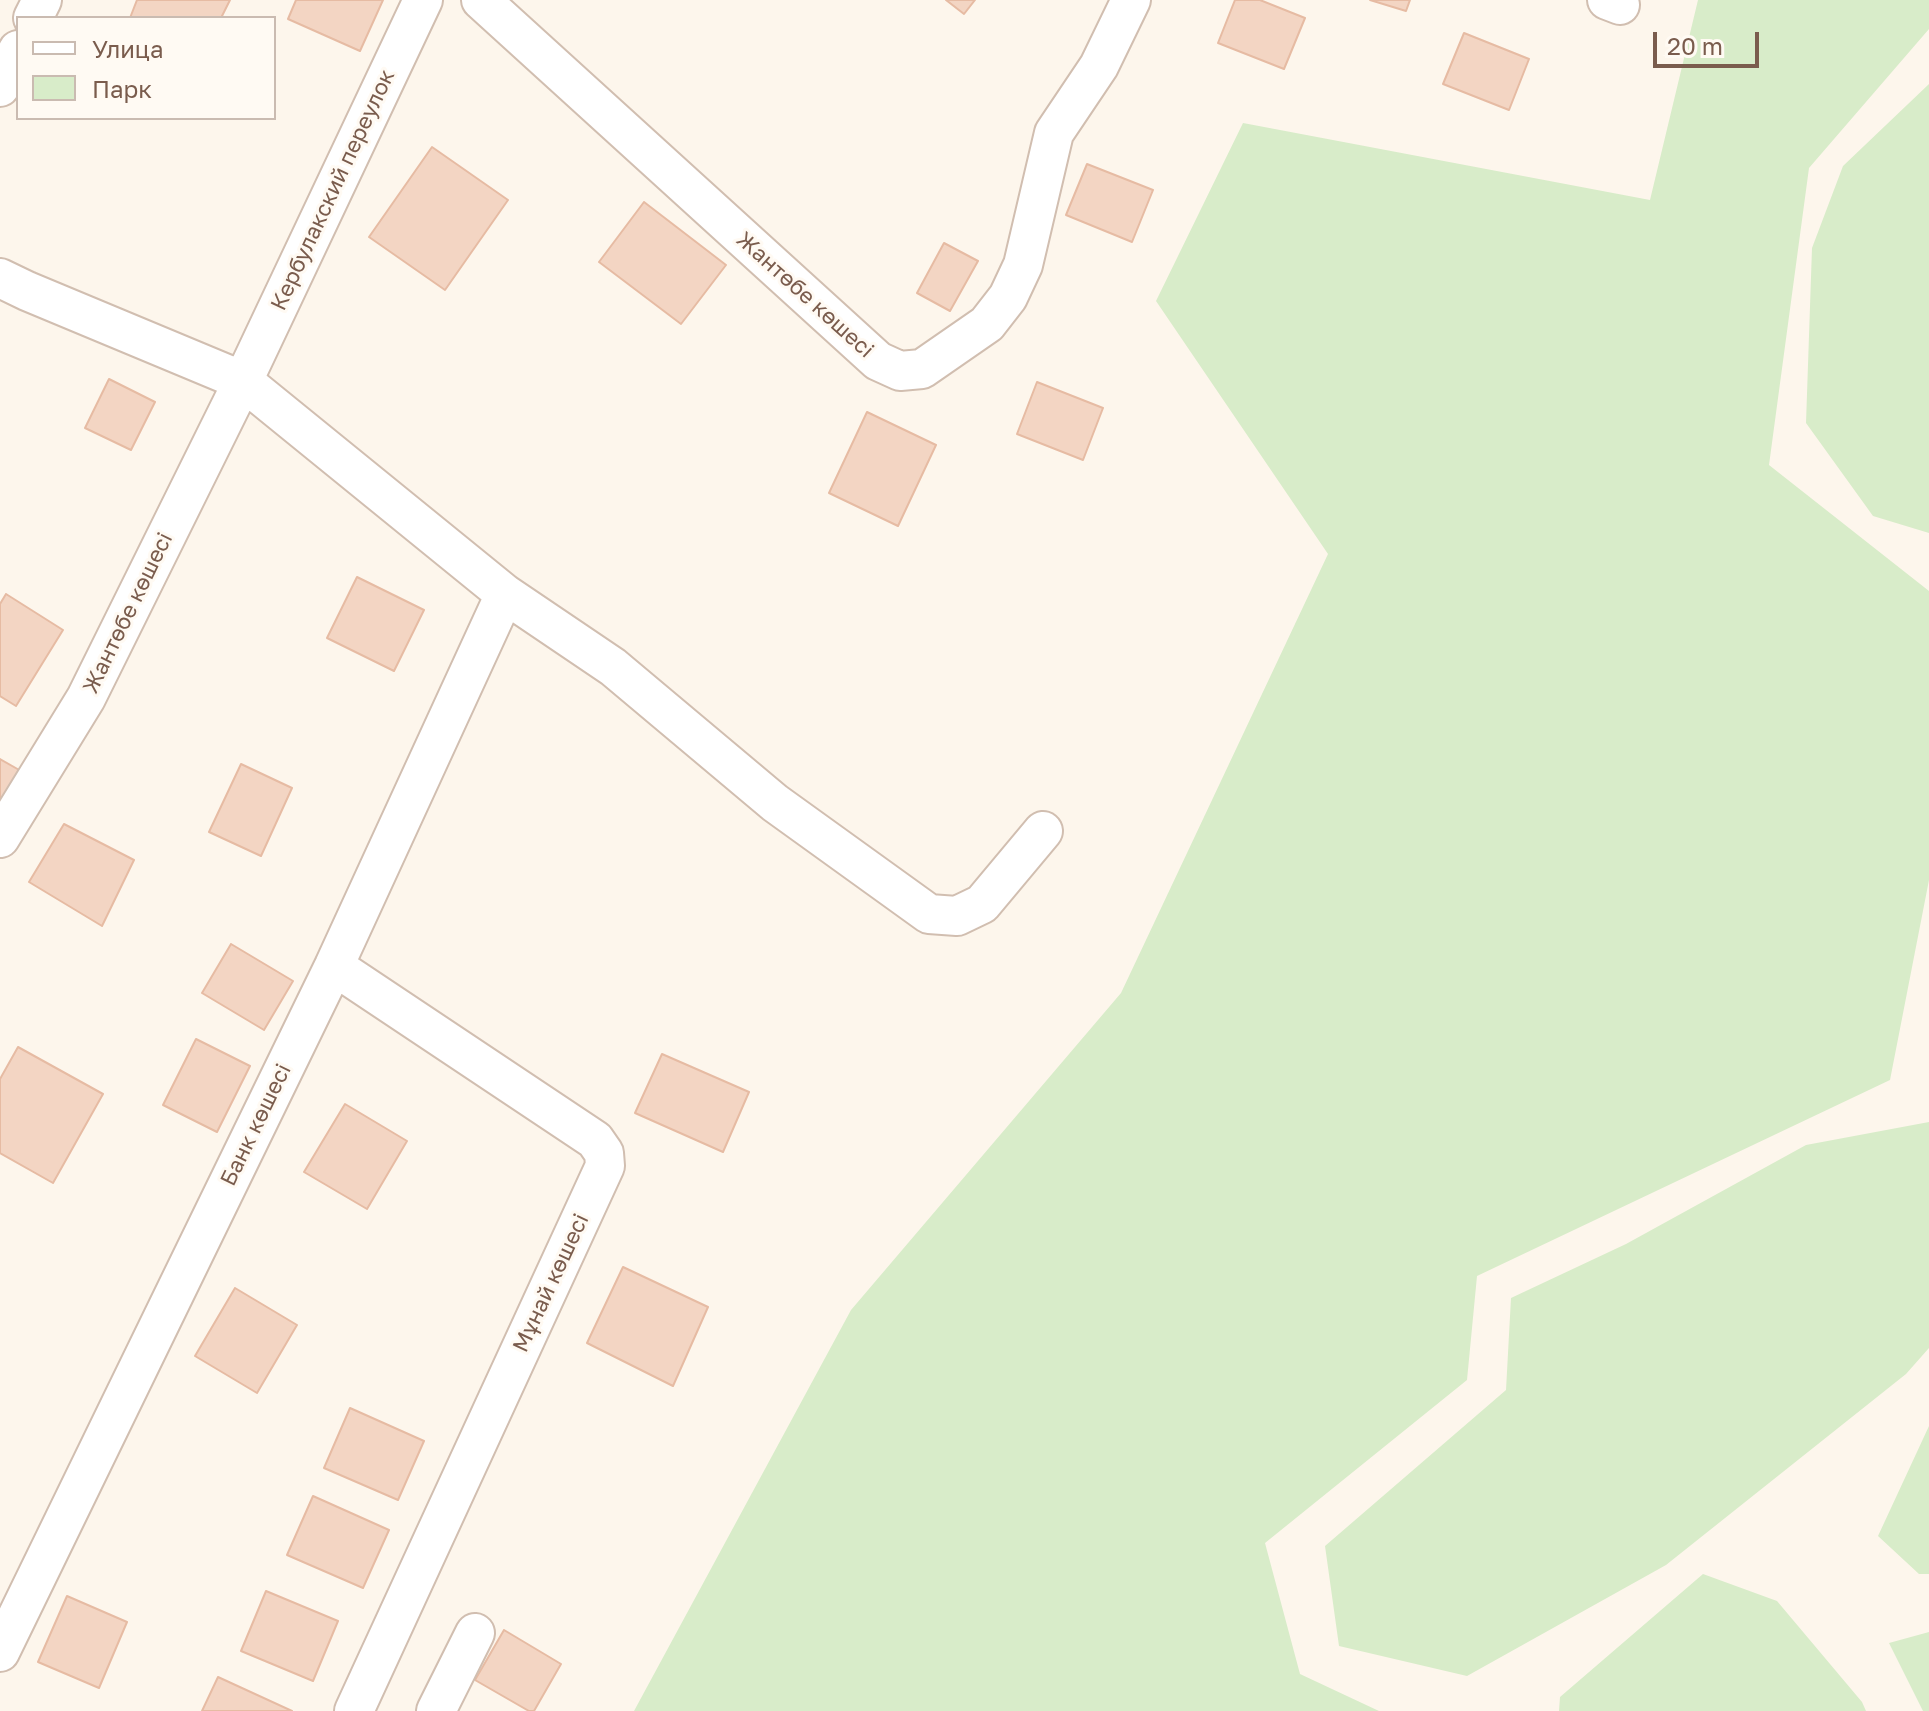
<!DOCTYPE html>
<meta charset="utf-8">
<style>
body{margin:0}
#map{position:relative;width:1929px;height:1711px;overflow:hidden;background:#fdf6ec;font-family:"Golos Text",sans-serif}
canvas{display:block}
.legend{position:absolute;left:16px;top:16px;width:260px;height:104px;box-sizing:border-box;background:#fffaf3;border:2px solid #cabbb1;margin:0;padding:10px 14px;list-style:none;font-size:24px;color:#7a5c4d}
.legend li{display:flex;align-items:center;gap:16px;height:40px}
.legend b{width:40px;border:2px solid #cabbb1}
.scale{position:absolute;left:1653px;top:32px;width:106px;height:36px;box-sizing:border-box;border:4px solid #7a5c4d;border-top:0;padding-left:10px;font-size:24px;line-height:28px;white-space:nowrap;color:#7a5c4d;-webkit-text-stroke:6px #fffaf3;paint-order:stroke}
</style>
<div id="map">
<canvas width="1929" height="1711"></canvas>
<ul class="legend">
<li><b style="height:10px;background:#fff"></b>Улица</li>
<li><b style="height:22px;background:#d8ecc9"></b>Парк</li>
</ul>
<div class="scale">20 m</div>
</div>
<script>
const context = document.querySelector('canvas').getContext('2d');
context.lineJoin = 'round';
function fillPath(path, color) { context.fillStyle = color; context.fill(path, 'evenodd'); }
const toPath = rows => new Path2D(rows.map(r => 'M' + r).join(''));
function trace(path, color, width, dash) { context.strokeStyle = color; context.lineWidth = width; context.lineCap = dash ? 'butt' : 'round'; context.setLineDash(dash || []); context.stroke(path); }
function write(font, color, halo, rows, align = 'center') {
  context.font = font + ' "Golos Text",sans-serif'; context.lineWidth = 6; context.setLineDash([]); context.textBaseline = 'middle'; context.strokeStyle = halo; context.fillStyle = color; for (const [text, x, y, turn = 0] of rows) {
    context.save(); context.translate(x, y); context.rotate((+turn || 0) * Math.PI / 180); context.textAlign = isNaN(turn) ? turn : align; if (halo) context.strokeText(text, 0, 0); context.fillText(text, 0, 0); context.restore();
  }
}
const green = toPath([
 [1698,0,1929,0,1929,29,1809,168,1769,465,1929,591,1929,880,1890,1080,1477,1276,1467,1380,1265,1543,1300,1674,1379,1711,634,1711,851,1310,1121,993,1328,554,1156,301,1243,123,1650,200],
 [1929,84,1929,533,1873,516,1806,423,1812,248,1843,166],
 [1929,1122,1929,1348,1906,1374,1666,1565,1467,1676,1339,1646,1325,1546,1506,1390,1511,1298,1626,1244,1806,1145],
 [1929,1426,1929,1574,1919,1574,1878,1536],
 [1703,1574,1777,1601,1862,1702,1866,1711,1559,1711,1560,1697],
 [1929,1632,1929,1711,1923,1711,1889,1643]
]);
const building = toPath([
 [137,0,230,0,221,18,130,18,137,0],
 [296,0,383,0,360,51,288,19,296,0],
 [946,0,975,0,964,14,946,0],
 [1235,0,1260,0,1305,18,1284,69,1218,43,1235,0],
 [1370,0,1410,0,1406,11,1370,0],
 [1464,33,1529,59,1509,110,1443,84,1464,33],
 [432,147,508,200,445,290,369,237,432,147],
 [1087,164,1153,190,1132,242,1066,215,1087,164],
 [644,202,726,265,681,324,599,262,644,202],
 [944,243,978,261,950,311,917,293,944,243],
 [109,379,155,402,131,450,85,428,109,379],
 [1037,382,1103,408,1083,460,1017,434,1037,382],
 [867,412,936,445,898,526,829,493,867,412],
 [357,577,424,610,394,671,327,638,357,577],
 [6,594,63,630,16,706,0,696,0,604,6,594],
 [0,759,21,771,0,808,0,759],
 [241,764,292,788,261,856,209,832,241,764],
 [64,824,134,860,102,926,29,882,64,824],
 [231,944,293,981,264,1030,202,993,231,944],
 [196,1039,250,1066,217,1132,163,1105,196,1039],
 [18,1047,103,1094,53,1183,0,1153,0,1079,18,1047],
 [662,1054,749,1092,723,1152,635,1113,662,1054],
 [345,1104,407,1141,367,1209,304,1172,345,1104],
 [623,1267,708,1307,673,1386,587,1343,623,1267],
 [235,1288,297,1325,257,1393,195,1356,235,1288],
 [350,1408,424,1441,398,1500,324,1468,350,1408],
 [313,1496,389,1530,363,1588,287,1555,313,1496],
 [266,1591,338,1621,313,1681,241,1651,266,1591],
 [67,1596,127,1622,99,1688,38,1662,67,1596],
 [504,1630,561,1664,534,1711,529,1711,475,1680,504,1630],
 [218,1677,292,1711,202,1711,218,1677]
]);
const minor = toPath([
 [481,0,878,361,900,371,922,369,987,324,1008,297,1023,265,1054,133,1099,66,1131,0],
 [1607,0,1620,5],
 [33,18,42,0],
 [0,87,18,50],
 [0,278,27,291,243,381,505,594,613,667,775,803,929,914,957,916,982,904,1043,831],
 [0,838,86,698,243,381,423,0],
 [334,966,595,1140,604,1153,605,1166,354,1711],
 [0,1652,334,966,505,594],
 [436,1711,475,1633]
]);
const streetNames = [
 ["Кербулакский переулок",333,190,-65],
 ["Жантөбе көшесі",805,295,42],
 ["Жантөбе көшесі",128,613,-64],
 ["Банк көшесі",256,1125,-64],
 ["Мұнай көшесі",551,1283,-65]
];
fillPath(green, '#d8ecc9');
fillPath(building, '#f3d5c3');
trace(building, '#e6bba3', 2);
trace(minor, '#d1beb0', 42);
trace(minor, '#fff', 38);
write('22px', '#7a5c4d', '#fffaf3', streetNames);
</script>
